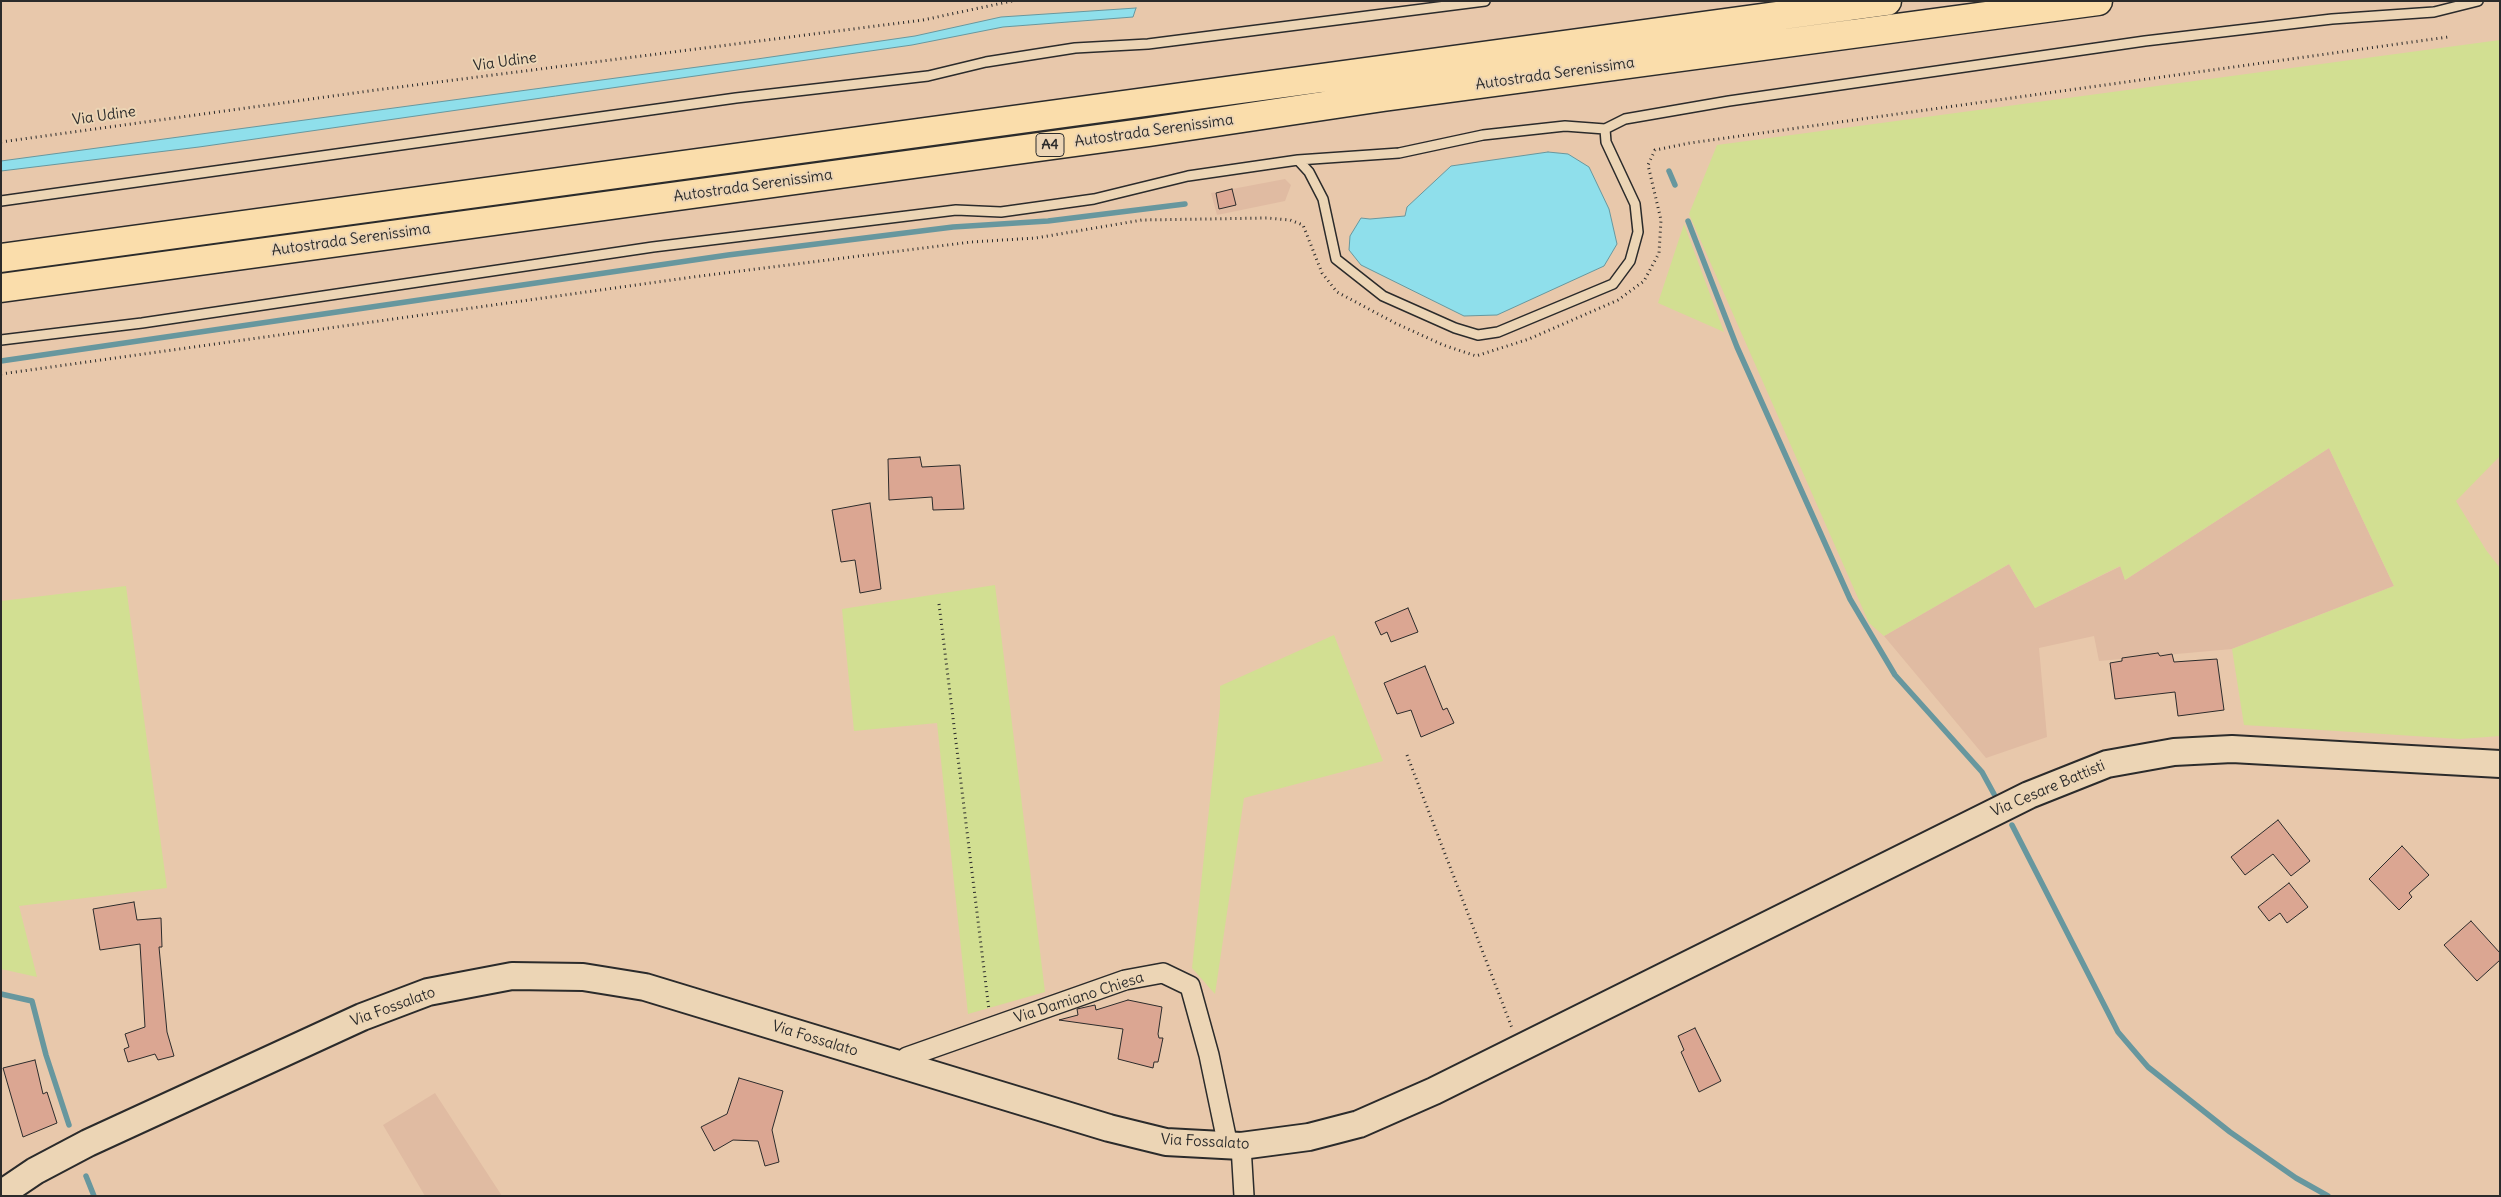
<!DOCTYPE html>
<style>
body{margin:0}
#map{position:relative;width:2501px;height:1197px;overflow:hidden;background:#e8c8ab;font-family:Delius,sans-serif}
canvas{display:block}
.frame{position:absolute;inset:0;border:2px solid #2b2b2b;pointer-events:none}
</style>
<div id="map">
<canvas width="2501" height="1197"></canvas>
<div class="frame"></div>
</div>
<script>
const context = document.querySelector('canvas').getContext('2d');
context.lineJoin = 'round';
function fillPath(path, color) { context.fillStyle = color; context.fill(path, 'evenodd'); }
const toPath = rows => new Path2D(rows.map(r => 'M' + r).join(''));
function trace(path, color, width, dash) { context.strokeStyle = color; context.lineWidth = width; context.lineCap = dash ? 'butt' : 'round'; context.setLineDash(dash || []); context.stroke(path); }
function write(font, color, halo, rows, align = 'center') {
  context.font = font + ' Delius,sans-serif'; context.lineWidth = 4; context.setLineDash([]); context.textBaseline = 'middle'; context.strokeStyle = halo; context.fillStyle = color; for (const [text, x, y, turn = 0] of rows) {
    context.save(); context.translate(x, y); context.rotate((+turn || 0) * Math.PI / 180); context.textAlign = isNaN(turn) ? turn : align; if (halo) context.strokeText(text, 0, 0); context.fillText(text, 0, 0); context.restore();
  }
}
const built = toPath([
 [1285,179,1291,185,1285,201,1217,215,1211,193],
 [2329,448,2394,586,2232,649,2099,661,2094,636,2039,648,2047,737,1986,758,1884,636,2009,564,2035,608,2121,566,2125,580],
 [435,1093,502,1196,425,1196,383,1125]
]);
const green = toPath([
 [2500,40,2500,456,2456,501,2486,550,2500,568,2500,736,2460,739,2244,725,2232,649,2394,586,2329,448,2125,580,2120,566,2035,608,2009,564,1884,636,1869,623,1689,214,1717,145],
 [1684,224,1724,332,1658,303],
 [995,585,1045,992,968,1014,937,723,854,731,842,609],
 [126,586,167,888,19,906,37,977,1,969,1,601],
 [1334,635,1383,761,1244,798,1215,994,1192,968,1220,707,1220,686]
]);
const water = toPath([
 [1136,8,1133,17,1003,27,912,45,199,147,1,171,1,161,757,59,915,36,1001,17,1136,8],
 [1548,152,1568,154,1589,167,1609,209,1617,244,1604,266,1497,315,1464,316,1361,265,1349,250,1350,236,1361,218,1370,219,1405,216,1407,207,1451,166,1548,152]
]);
const stream = toPath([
 [1669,171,1675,185],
 [1688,221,1737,347,1850,599,1895,675,1982,772,1994,794],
 [1,361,728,255,953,227,1048,221,1185,204],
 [2012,825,2118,1032,2148,1067,2230,1132,2296,1178,2328,1196],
 [1,994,32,1001,46,1055,69,1125],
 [86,1176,94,1196]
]);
const building = toPath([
 [1232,189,1236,205,1219,209,1216,193,1232,189],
 [920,457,922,467,960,465,964,509,933,510,932,497,889,500,888,459,920,457],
 [870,503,881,589,860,593,855,560,841,562,832,510,870,503],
 [1408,608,1418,632,1391,642,1387,632,1381,635,1375,622,1408,608],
 [2158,653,2160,656,2172,654,2174,662,2217,659,2224,710,2178,716,2175,692,2115,699,2110,663,2122,661,2122,658,2158,653],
 [1425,666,1443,710,1447,708,1454,723,1421,737,1411,710,1397,714,1384,683,1425,666],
 [2278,820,2310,861,2291,876,2273,854,2245,875,2231,857,2278,820],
 [2402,846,2429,875,2409,893,2412,897,2399,910,2369,879,2402,846],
 [2289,883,2308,907,2287,923,2280,913,2269,921,2258,907,2289,883],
 [134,902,137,920,161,918,162,947,159,947,167,1032,174,1056,158,1060,155,1054,128,1062,124,1049,129,1047,125,1034,145,1027,140,944,100,950,93,909,134,902],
 [2471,921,2500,953,2500,960,2477,981,2444,945,2471,921],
 [1128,1000,1162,1007,1158,1034,1159,1038,1163,1038,1158,1062,1154,1062,1153,1068,1118,1059,1123,1029,1059,1020,1078,1015,1077,1009,1095,1005,1096,1010,1128,1000],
 [1695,1028,1721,1081,1699,1092,1681,1052,1684,1050,1678,1036,1695,1028],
 [35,1060,43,1094,47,1092,57,1123,23,1137,3,1068,35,1060],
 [739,1078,783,1091,772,1130,779,1162,765,1166,758,1141,733,1140,714,1151,701,1127,727,1114,739,1078]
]);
const path = toPath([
 [1,142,376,90,923,20,1012,1],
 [1,374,693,277,971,242,1036,238,1142,220,1267,218,1290,220,1303,225,1322,273,1337,292,1395,323,1443,345,1476,356,1529,339,1618,300,1644,281,1659,253,1661,220,1648,165,1655,150,1690,143,2448,37],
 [939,604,989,1010],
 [1407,755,1512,1028]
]);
const lane = toPath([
 [1298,160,1399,153,1483,135,1565,126,1605,129],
 [1,201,736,98,928,76,986,62,1075,48,1148,44,1485,1],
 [1,340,142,323,653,247,956,210,1001,212,1094,199,1188,176,1298,160,1309,172,1323,199,1336,259,1383,296,1455,328,1478,335,1498,332,1613,284,1630,261,1638,232,1635,204,1606,142,1605,129,1625,119,1729,101,2145,41,2332,19,2434,12,2478,1]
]);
const street = toPath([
 [904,1066,907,1057,1125,980,1163,973,1190,986,1209,1055,1228,1146],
 [1241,1146,1244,1196]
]);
const secondary = toPath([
 [1,1194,35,1171,88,1143,362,1017,428,992,512,976,583,977,645,987,1109,1128,1166,1142,1241,1146,1309,1137,1359,1124,1434,1091,2029,795,2107,764,2174,752,2232,749,2500,764]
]);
const highway = toPath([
 [1,258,1887,1],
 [1,288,1149,132,1383,97,2098,1]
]);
const shields = [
 [1050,145,28]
];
const shieldNames = [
 ["A4",1050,145]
];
const streetNames = [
 ["Via Udine",505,62,-8],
 ["Autostrada Serenissima",1555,74,-8],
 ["Via Udine",104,116,-8],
 ["Autostrada Serenissima",1154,131,-8],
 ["Autostrada Serenissima",753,186,-8],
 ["Autostrada Serenissima",351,240,-8],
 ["Via Cesare Battisti",2048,789,-23],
 ["Via Damiano Chiesa",1079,998,-18],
 ["Via Fossalato",393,1007,-20],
 ["Via Fossalato",815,1039,17],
 ["Via Fossalato",1205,1142,3]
];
fillPath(built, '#e0bba2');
fillPath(green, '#d2df92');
fillPath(water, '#8fdfeb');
trace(water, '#67979e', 1);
trace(stream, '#67979e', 5.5);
fillPath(building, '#dba692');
trace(building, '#2b2b2b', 1);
trace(lane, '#2b2b2b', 12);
trace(street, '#2b2b2b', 22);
trace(secondary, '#2b2b2b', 30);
trace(highway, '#2b2b2b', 31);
trace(path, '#2b2b2b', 3, [1, 4]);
trace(lane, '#ecd5b5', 9);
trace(street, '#ecd5b5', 19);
trace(secondary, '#ecd5b5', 26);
trace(highway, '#faddab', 28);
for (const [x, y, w] of shields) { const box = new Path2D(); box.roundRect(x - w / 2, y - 11.5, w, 23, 4); context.fillStyle = '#ecd5b5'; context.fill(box); trace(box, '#2b2b2b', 1); }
write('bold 14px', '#2b2b2b', null, shieldNames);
write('15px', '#2b2b2b', '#ecd5b5', streetNames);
</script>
